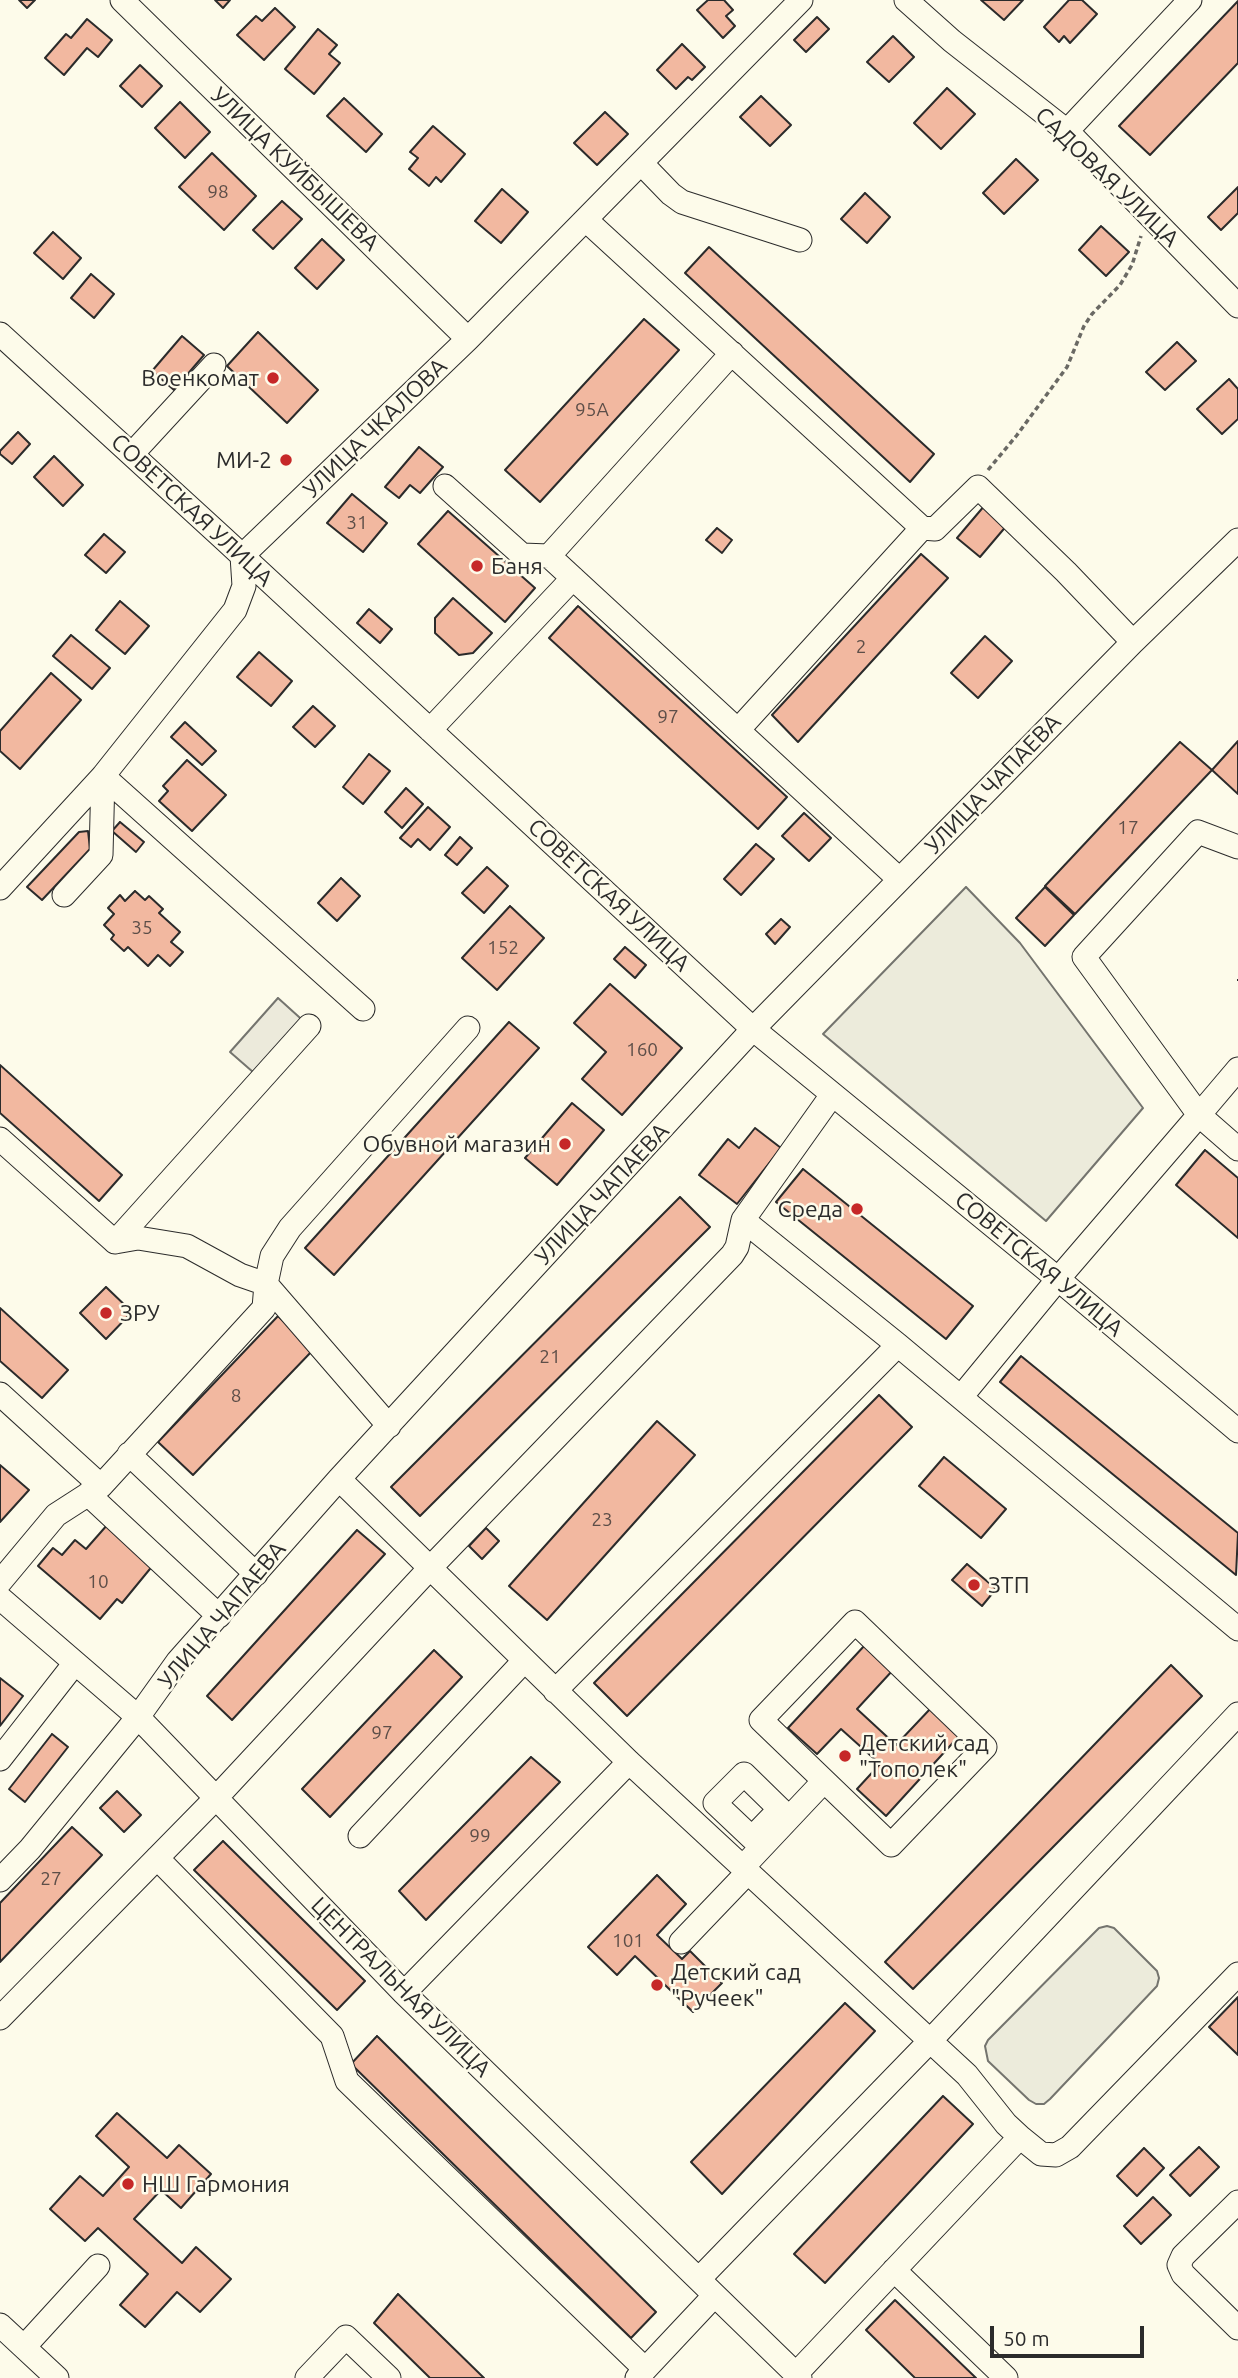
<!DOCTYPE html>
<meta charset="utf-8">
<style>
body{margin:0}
#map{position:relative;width:1238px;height:2378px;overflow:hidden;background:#fdfbea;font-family:Ubuntu,sans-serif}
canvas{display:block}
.scale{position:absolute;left:990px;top:2326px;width:154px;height:32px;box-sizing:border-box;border:4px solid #2b2b2b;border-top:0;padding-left:9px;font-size:21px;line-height:24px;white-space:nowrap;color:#2b2b2b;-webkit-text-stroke:5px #fdfbea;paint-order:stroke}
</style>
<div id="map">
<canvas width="1238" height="2378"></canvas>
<div class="scale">50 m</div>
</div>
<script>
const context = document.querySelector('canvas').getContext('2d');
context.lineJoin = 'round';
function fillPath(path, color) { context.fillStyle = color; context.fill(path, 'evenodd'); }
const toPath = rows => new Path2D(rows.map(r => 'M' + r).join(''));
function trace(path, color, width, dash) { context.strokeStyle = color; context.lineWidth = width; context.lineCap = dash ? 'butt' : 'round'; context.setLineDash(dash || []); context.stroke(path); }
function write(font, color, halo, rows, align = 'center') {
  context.font = font + ' Ubuntu,sans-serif'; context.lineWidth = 5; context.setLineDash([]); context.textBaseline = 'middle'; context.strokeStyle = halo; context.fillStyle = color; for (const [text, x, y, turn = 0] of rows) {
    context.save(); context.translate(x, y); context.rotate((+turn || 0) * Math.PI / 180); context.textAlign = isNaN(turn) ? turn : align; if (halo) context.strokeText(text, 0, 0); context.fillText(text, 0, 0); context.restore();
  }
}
const green = toPath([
 [966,887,1020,943,1143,1108,1046,1221,823,1034,966,887],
 [1107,1926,1114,1928,1157,1971,1159,1978,1157,1986,1050,2099,1044,2104,1036,2104,1029,2100,988,2061,985,2046,988,2040,1092,1935,1099,1928,1107,1926]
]);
const parking = toPath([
 [278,998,309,1026,261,1079,230,1052,278,998]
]);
const building = toPath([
 [19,0,35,0,27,8,19,0],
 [215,0,230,0,223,8,215,0],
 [708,0,724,0,733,10,726,16,735,26,723,38,697,10,708,0],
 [981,0,1023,0,1004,20,981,0],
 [1069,0,1082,0,1097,14,1070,43,1064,36,1059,42,1044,27,1069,0],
 [1238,1,1238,63,1150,155,1119,126,1238,1],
 [275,8,295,27,264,60,237,35,256,16,262,21,275,8],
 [817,17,829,29,806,52,794,40,817,17],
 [87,19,112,40,98,57,87,48,64,75,45,58,66,34,71,38,87,19],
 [318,29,337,45,329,54,340,63,314,94,285,69,318,29],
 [893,36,914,57,889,82,867,62,893,36],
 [682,44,705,67,692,80,688,77,676,89,657,70,682,44],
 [140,65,162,86,142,107,120,86,140,65],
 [947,88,975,114,941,149,914,123,947,88],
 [761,96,791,125,770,146,740,117,761,96],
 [344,98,382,134,366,152,327,116,344,98],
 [180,102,210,132,185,158,155,128,180,102],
 [605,112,628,134,597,165,574,143,605,112],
 [433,126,465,154,441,182,436,177,429,186,409,169,418,158,410,152,433,126],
 [212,153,256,196,224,230,179,187,212,153],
 [1016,159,1038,180,1004,214,983,193,1016,159],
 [1238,187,1238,213,1221,230,1208,217,1238,187],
 [502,189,528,212,501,243,475,221,502,189],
 [865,193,890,217,867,243,841,219,865,193],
 [282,201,302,219,273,249,253,230,282,201],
 [1101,226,1129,252,1106,276,1079,250,1101,226],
 [53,232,81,258,63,279,34,253,53,232],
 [322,239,344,260,317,289,295,268,322,239],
 [709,247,934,454,910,482,685,273,709,247],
 [91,274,114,294,94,318,71,298,91,274],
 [644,319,679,350,540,502,505,470,644,319],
 [258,332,318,390,287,423,227,366,258,332],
 [182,336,204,355,174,390,152,371,182,336],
 [1177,342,1196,361,1165,390,1146,372,1177,342],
 [1229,379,1238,389,1238,419,1222,434,1197,409,1229,379],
 [18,432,30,444,12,464,0,454,0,451,18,432],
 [419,447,443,467,420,493,410,485,399,498,385,487,419,447],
 [54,456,83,485,63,506,34,477,54,456],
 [352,494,387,523,363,552,327,523,352,494],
 [985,505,1008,524,980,557,957,538,985,505],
 [448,511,535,588,505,622,418,544,448,511],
 [717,528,732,540,722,553,706,540,717,528],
 [104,534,125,552,106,573,85,555,104,534],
 [921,554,948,578,798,742,772,715,921,554],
 [453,598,492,633,473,653,459,655,435,633,435,618,453,598],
 [120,601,149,626,125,654,96,630,120,601],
 [578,606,787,797,758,829,549,638,578,606],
 [369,609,392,629,380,643,357,623,369,609],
 [71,635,110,668,92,689,53,656,71,635],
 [985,636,1012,661,978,698,951,673,985,636],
 [259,652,292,681,271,706,237,677,259,652],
 [51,673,81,700,20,769,0,751,0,731,51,673],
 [313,706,335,726,315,747,293,727,313,706],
 [185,722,216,751,202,765,171,737,185,722],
 [1238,741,1238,794,1212,770,1238,741],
 [1180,742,1212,770,1075,914,1045,886,1180,742],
 [369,754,390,771,363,804,343,787,369,754],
 [187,760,226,795,192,831,159,801,168,791,163,786,187,760],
 [406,788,423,804,402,828,385,812,406,788],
 [428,807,450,827,430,850,418,839,411,847,400,838,428,807],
 [804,813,831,838,809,861,782,836,804,813],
 [120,822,144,842,136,852,112,831,120,822],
 [88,831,90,849,42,900,27,887,79,832,88,831],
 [460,837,472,848,457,865,445,855,460,837],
 [756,844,774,859,741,895,724,879,756,844],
 [487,867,508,886,484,913,462,893,487,867],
 [341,878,360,896,337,921,318,903,341,878],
 [1045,887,1074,915,1045,946,1016,918,1045,887],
 [135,891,145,900,149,896,163,909,159,913,180,932,171,942,183,952,170,966,158,955,148,966,128,947,124,951,111,939,114,935,104,925,114,914,108,908,120,895,125,901,135,891],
 [510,906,544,938,497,990,462,958,510,906],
 [781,919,790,927,775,944,766,934,781,919],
 [625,947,646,965,635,978,614,959,625,947],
 [610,984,682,1048,622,1115,582,1079,606,1052,574,1023,610,984],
 [509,1022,539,1048,334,1275,305,1248,509,1022],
 [0,1065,122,1175,99,1201,0,1113,0,1065],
 [572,1103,604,1130,557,1185,525,1158,572,1103],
 [755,1128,781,1148,737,1204,699,1175,728,1139,739,1148,755,1128],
 [1205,1150,1238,1178,1238,1238,1176,1185,1205,1150],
 [803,1169,973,1306,946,1339,776,1202,803,1169],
 [680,1197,710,1227,420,1516,391,1487,680,1197],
 [106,1287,132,1312,106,1339,80,1313,106,1287],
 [0,1308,68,1370,42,1398,0,1361,0,1308],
 [278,1316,313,1350,193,1475,158,1442,278,1316],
 [1021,1356,1238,1533,1236,1575,1000,1382,1021,1356],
 [879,1395,912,1427,627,1716,594,1683,879,1395],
 [657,1421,695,1455,547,1620,509,1586,657,1421],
 [944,1457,1006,1509,981,1538,919,1486,944,1457],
 [0,1465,29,1490,0,1522,0,1465],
 [108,1524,154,1564,122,1603,117,1599,100,1619,38,1566,53,1548,62,1555,75,1540,86,1549,108,1524],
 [486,1528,499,1541,482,1559,469,1546,486,1528],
 [357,1530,385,1554,232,1720,207,1696,357,1530],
 [967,1564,996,1589,982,1606,952,1580,967,1564],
 [865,1645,893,1670,857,1709,896,1745,931,1708,960,1735,886,1816,857,1789,880,1764,841,1729,817,1754,788,1728,865,1645],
 [434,1650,462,1677,330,1817,302,1789,434,1650],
 [1171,1665,1202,1696,913,1989,885,1962,1171,1665],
 [0,1678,23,1696,0,1726,0,1678],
 [52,1734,68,1747,25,1802,9,1789,52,1734],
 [531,1757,560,1782,426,1920,399,1891,531,1757],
 [117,1791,141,1815,124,1832,100,1808,117,1791],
 [72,1827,102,1855,0,1962,0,1903,72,1827],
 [223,1841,365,1981,337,2010,194,1870,223,1841],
 [657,1875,686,1904,657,1935,682,1959,690,1951,722,1983,693,2012,635,1956,617,1975,588,1947,657,1875],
 [1238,1997,1238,2055,1209,2027,1238,1997],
 [845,2003,875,2031,722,2194,691,2162,845,2003],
 [377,2036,656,2312,631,2338,351,2064,377,2036],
 [943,2096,973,2124,825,2283,794,2254,943,2096],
 [117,2113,167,2158,179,2145,211,2174,181,2208,161,2190,134,2219,182,2263,196,2247,231,2279,200,2312,177,2292,145,2327,120,2305,148,2274,98,2228,85,2241,50,2209,80,2176,103,2196,129,2167,96,2136,117,2113],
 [1199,2147,1219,2167,1190,2196,1170,2175,1199,2147],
 [1144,2148,1164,2168,1137,2196,1117,2176,1144,2148],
 [1153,2197,1171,2215,1141,2244,1124,2226,1153,2197],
 [398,2294,484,2378,430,2378,374,2323,398,2294],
 [895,2300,976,2378,915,2378,866,2330,895,2300]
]);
const path = toPath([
 [988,470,1017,435,1067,367,1084,326,1092,314,1120,285,1132,265,1141,236]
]);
const minor = toPath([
 [122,0,468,339],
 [906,0,952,41,1067,131,1238,306],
 [1067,131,1190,0],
 [641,163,671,194,682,202,800,240],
 [586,220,922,528,935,529,978,487,1066,572,1133,642],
 [0,334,224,539,753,1029,1058,1279,1238,1431],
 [732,353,549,556,899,879],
 [132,454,214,365],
 [445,486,522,555,549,556],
 [430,730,573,578],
 [738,730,922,528],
 [103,776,363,1009],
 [1238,847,1198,832,1084,957,1199,1115,1238,1069],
 [0,888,103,776,235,610,244,586,242,556,468,339,801,0],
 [64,895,101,855,103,776],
 [832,1095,743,1220,898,1345,1238,1629],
 [0,1139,115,1242],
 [115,1242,309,1026],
 [0,1394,101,1486],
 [961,1397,1058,1279,1199,1115,1238,1149],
 [389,1426,266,1284,272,1256,290,1228,468,1028],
 [129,1454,256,1574],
 [339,1479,629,1762,967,2075,1006,2124,1020,2137],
 [88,1494,219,1616],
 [0,1582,56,1515,101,1486,264,1308,266,1284,240,1275,187,1246,138,1238,115,1242],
 [0,1598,138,1717,404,1993,800,2378],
 [855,1622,985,1747,891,1845,761,1720,855,1622],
 [555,1691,898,1345],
 [0,1759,75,1663],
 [780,1809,752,1838,715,1803,744,1774,789,1818],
 [360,1836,524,1661],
 [157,1858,332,2036,347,2081,645,2369],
 [743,1867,824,1781],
 [0,1880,30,1849,138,1717,178,1661,339,1479,753,1029,1133,642,1238,540],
 [681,1942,748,1872],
 [404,1993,629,1762],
 [0,2018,216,1798,430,1568,732,1255,737,1247,743,1220],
 [1238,2202,1183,2256,1179,2265,1183,2274,1238,2328],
 [894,2270,1006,2378],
 [699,2279,930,2041,1238,1714],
 [0,2325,57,2378],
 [24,2347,98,2266],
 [796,2374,1020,2137,1041,2154,1056,2155,1070,2147,1238,1974],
 [307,2378,346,2337,389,2378],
 [637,2378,714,2296]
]);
const fence = toPath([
 [1238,979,1238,981]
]);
const markers = [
 [273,378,7,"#c62828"],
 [286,460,7,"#c62828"],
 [477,566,7,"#c62828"],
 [565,1144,7,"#c62828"],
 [857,1209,7,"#c62828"],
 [106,1313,7,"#c62828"],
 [974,1585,7,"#c62828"],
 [845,1756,7,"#c62828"],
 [657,1985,7,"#c62828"],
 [128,2184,7,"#c62828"]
];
const numberNames = [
 ["98",218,192],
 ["95А",592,410],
 ["31",357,523],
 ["2",861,647],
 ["97",668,717],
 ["17",1128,828],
 ["35",142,928],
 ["152",503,948],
 ["160",642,1050],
 ["21",550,1357],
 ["8",236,1396],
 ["23",602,1520],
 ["10",98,1582],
 ["97",382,1733],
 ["99",480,1836],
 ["27",51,1879],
 ["101",628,1941]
];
const streetNames = [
 ["УЛИЦА КУЙБЫШЕВА",295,169,44],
 ["САДОВАЯ УЛИЦА",1107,177,44],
 ["УЛИЦА ЧКАЛОВА",375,428,-44],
 ["СОВЕТСКАЯ УЛИЦА",192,510,43],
 ["УЛИЦА ЧАПАЕВА",993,784,-46],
 ["СОВЕТСКАЯ УЛИЦА",609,895,43],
 ["УЛИЦА ЧАПАЕВА",602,1194,-47],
 ["СОВЕТСКАЯ УЛИЦА",1039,1264,40],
 ["УЛИЦА ЧАПАЕВА",222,1615,-50],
 ["ЦЕНТРАЛЬНАЯ УЛИЦА",401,1987,45]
];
const poiNames = [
 ["Военкомат",259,378,"right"],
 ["МИ-2",272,460,"right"],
 ["Баня",491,566],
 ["Обувной магазин",551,1144,"right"],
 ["Среда",843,1209,"right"],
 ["ЗРУ",120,1313],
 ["ЗТП",988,1585],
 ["Детский сад",859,1743],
 ["\"Тополек\"",859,1769],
 ["Детский сад",671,1972],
 ["\"Ручеек\"",671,1998],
 ["НШ Гармония",142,2184]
];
fillPath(green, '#ecebdb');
trace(green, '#74746e', 2);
fillPath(parking, '#eceadb');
trace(parking, '#74746e', 2);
fillPath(building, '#f2b8a0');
trace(building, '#2b2b2b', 2);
trace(minor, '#2b2b2b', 25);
trace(path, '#6a6964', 3.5, [5, 3.5]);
trace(minor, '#fdfbea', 23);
trace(fence, '#2b2b2b', 2, [9, 3.5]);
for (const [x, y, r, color] of markers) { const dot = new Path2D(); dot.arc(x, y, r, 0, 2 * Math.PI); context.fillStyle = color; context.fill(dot); trace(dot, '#fdfbea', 2.5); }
write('19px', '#5d4e48', null, numberNames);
write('23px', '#2b2b2b', '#fdfbea', streetNames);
write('23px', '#2b2b2b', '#fdfbea', poiNames, 'left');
</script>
